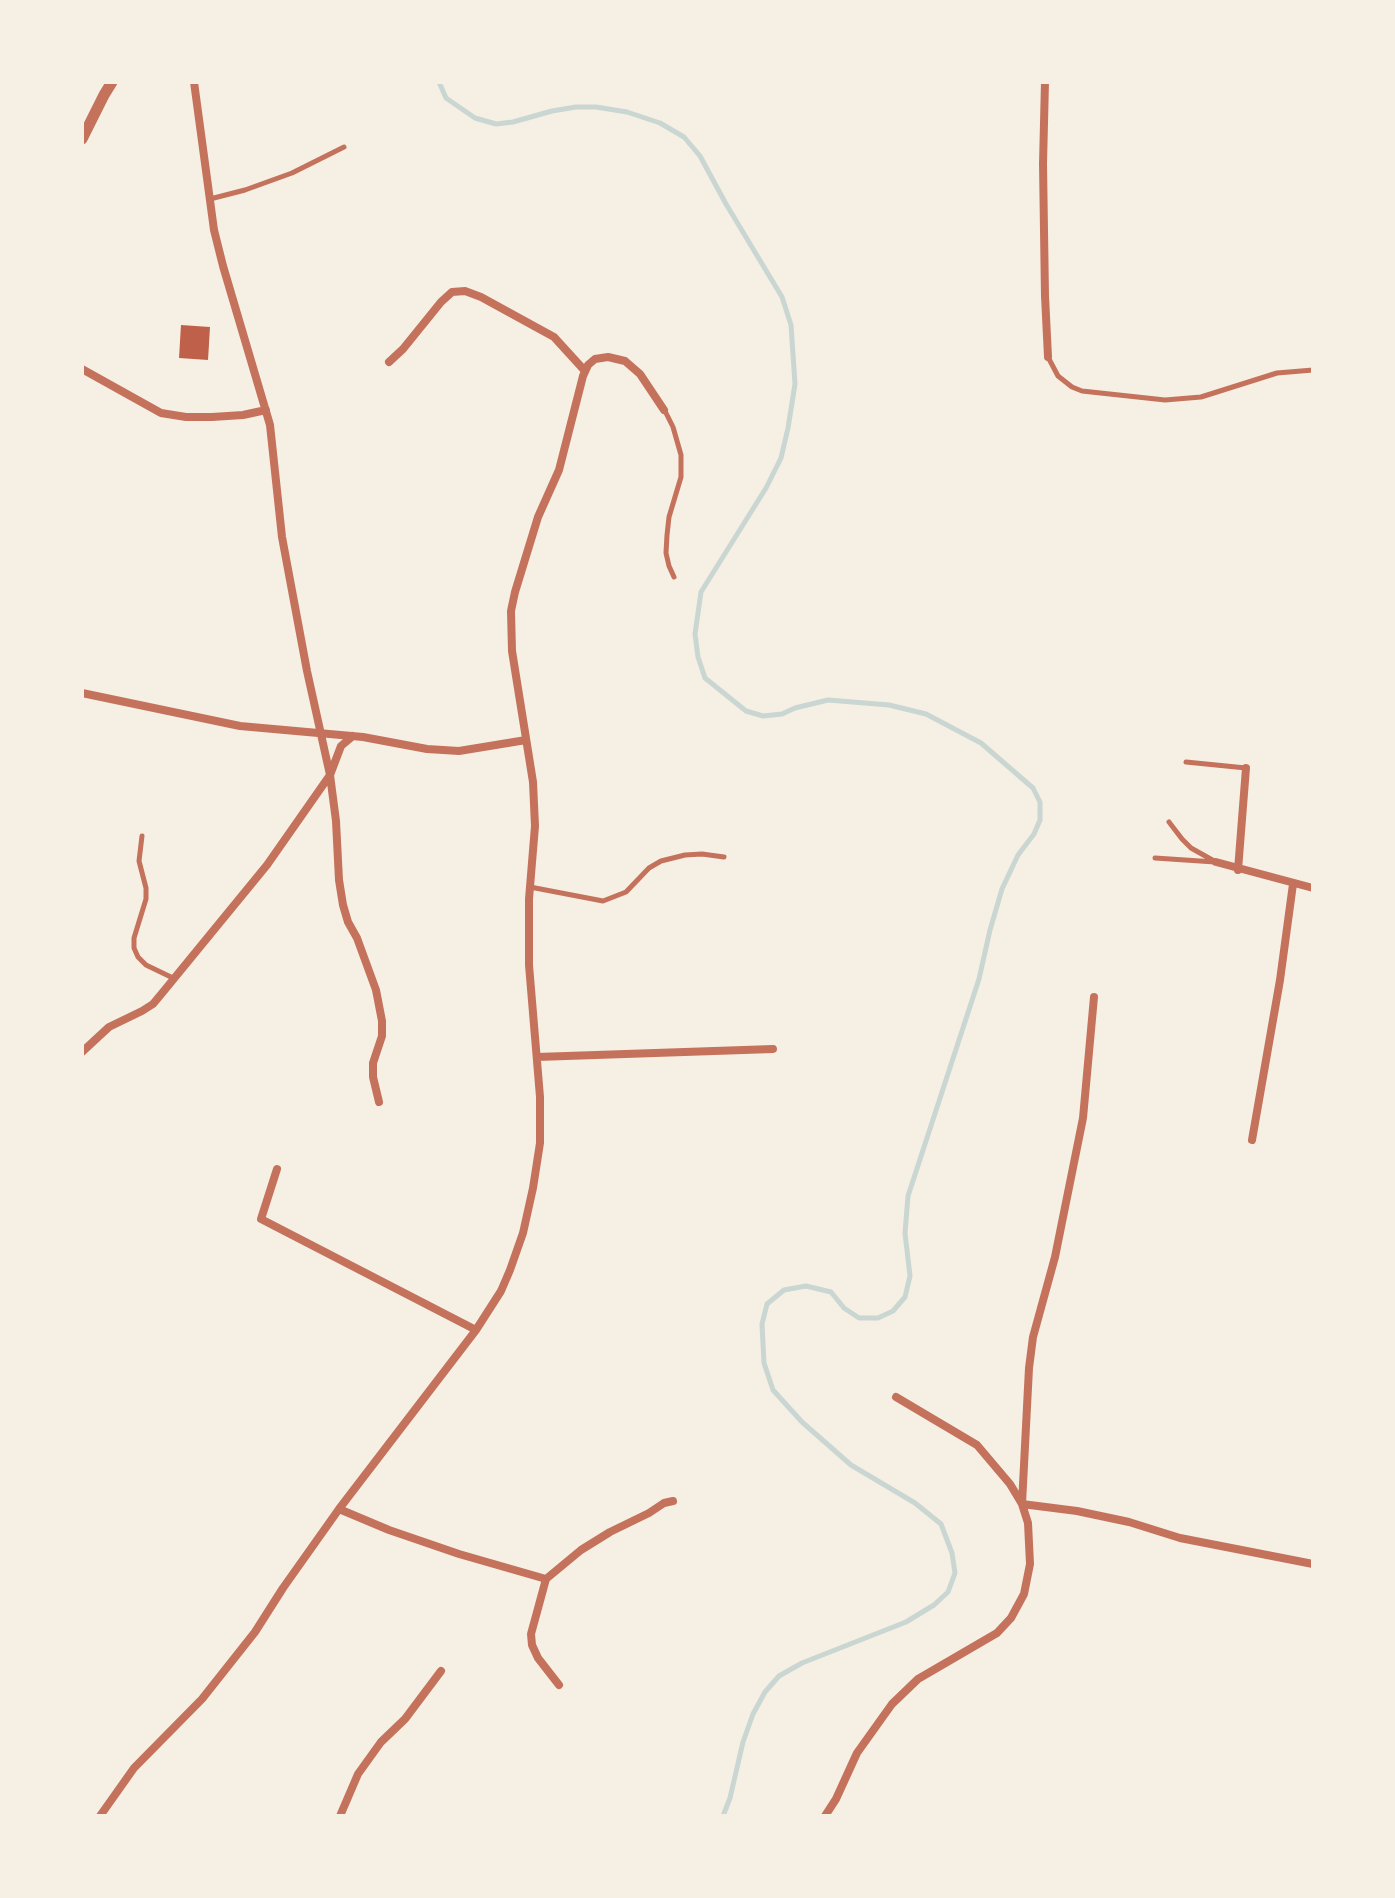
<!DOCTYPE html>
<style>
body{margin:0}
#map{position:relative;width:1395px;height:1898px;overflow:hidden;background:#f6efe4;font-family:Georgia,serif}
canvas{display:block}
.frame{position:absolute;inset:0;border:84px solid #f6efe4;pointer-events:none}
</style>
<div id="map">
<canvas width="1395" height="1898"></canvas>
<div class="frame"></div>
</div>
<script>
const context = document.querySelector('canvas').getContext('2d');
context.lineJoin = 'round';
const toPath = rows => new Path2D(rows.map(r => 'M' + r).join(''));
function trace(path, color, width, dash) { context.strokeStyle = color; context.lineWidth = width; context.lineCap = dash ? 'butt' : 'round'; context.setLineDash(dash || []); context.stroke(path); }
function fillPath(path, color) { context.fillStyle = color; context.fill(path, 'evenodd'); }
const stream = toPath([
 [439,82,446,98,475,118,496,124,513,122,552,111,576,107,596,107,627,112,660,123,684,137,700,156,726,204,782,297,791,325,795,384,788,428,781,458,766,488,701,592,695,634,698,657,705,678,746,711,763,716,782,714,795,708,828,700,889,705,926,714,981,743,1033,788,1040,802,1040,820,1034,834,1018,855,1002,889,990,930,979,979,908,1196,905,1233,910,1276,905,1297,893,1311,878,1318,859,1318,844,1308,831,1292,806,1286,784,1290,767,1304,762,1324,764,1363,773,1390,802,1422,851,1465,915,1503,941,1524,952,1553,955,1573,948,1592,934,1605,906,1622,802,1663,779,1676,765,1692,753,1714,743,1742,730,1798,723,1816]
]);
const building = toPath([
 [181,325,210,327,208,360,179,358]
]);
const service = toPath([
 [210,199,245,190,292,173,344,147],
 [1048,357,1058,376,1072,387,1082,391,1165,400,1201,397,1277,373,1313,370],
 [665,411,673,427,681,455,681,477,669,517,667,535,666,553,669,566,674,577],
 [1186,762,1246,768],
 [1169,822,1182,839,1191,848,1216,862],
 [142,836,139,861,146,888,146,899,134,938,134,948,138,957,146,965,173,978],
 [1155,858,1215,862],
 [530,887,603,901,626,892,649,868,661,861,685,855,702,854,724,857]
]);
const minor = toPath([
 [194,82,214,230,223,266,270,425,282,537,307,671,330,775,336,821,339,880,343,905,348,922,357,938,376,990,382,1021,382,1036,373,1063,373,1077,379,1102],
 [1045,82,1043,164,1045,296,1048,357],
 [389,362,403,349,441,302,452,292,465,291,481,297,554,337,585,371],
 [82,369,161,413,186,417,212,417,243,415,266,410],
 [82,693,240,726,363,737,427,749,459,751,526,740],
 [1216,862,1313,888],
 [1238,870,1246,768],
 [1094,997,1083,1118,1055,1257,1033,1337,1029,1368,1022,1504,1077,1511,1129,1522,1180,1538,1313,1564],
 [82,1052,109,1027,142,1011,153,1004,163,992,267,865,330,775,341,746,353,736],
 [537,1057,773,1049],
 [1252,1140,1280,980,1293,884],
 [277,1169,261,1219,476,1330],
 [339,1509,389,1530,459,1554,546,1579],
 [559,1685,538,1658,532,1645,531,1634,546,1579,581,1550,610,1532,649,1513,664,1503,673,1501],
 [100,1816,134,1768,202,1699,255,1632,283,1588,339,1509,476,1330,501,1291,510,1270,523,1233,533,1188,540,1143,540,1097,529,965,529,899,535,826,533,782,512,651,511,611,515,592,538,517,559,470,583,376,588,365,595,359,608,357,625,361,640,374,664,410],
 [340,1816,358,1774,381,1742,405,1719,441,1671],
 [825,1816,836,1799,857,1753,892,1704,918,1679,997,1633,1011,1618,1024,1594,1030,1564,1028,1523,1022,1504,1010,1484,977,1445,896,1397]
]);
const tertiary = toPath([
 [82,139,104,95,112,82]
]);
trace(stream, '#c9d6d2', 5);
fillPath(building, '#bf614a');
trace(service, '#c5725c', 5);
trace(minor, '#c5725c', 8);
trace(tertiary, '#c5725c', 11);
</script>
